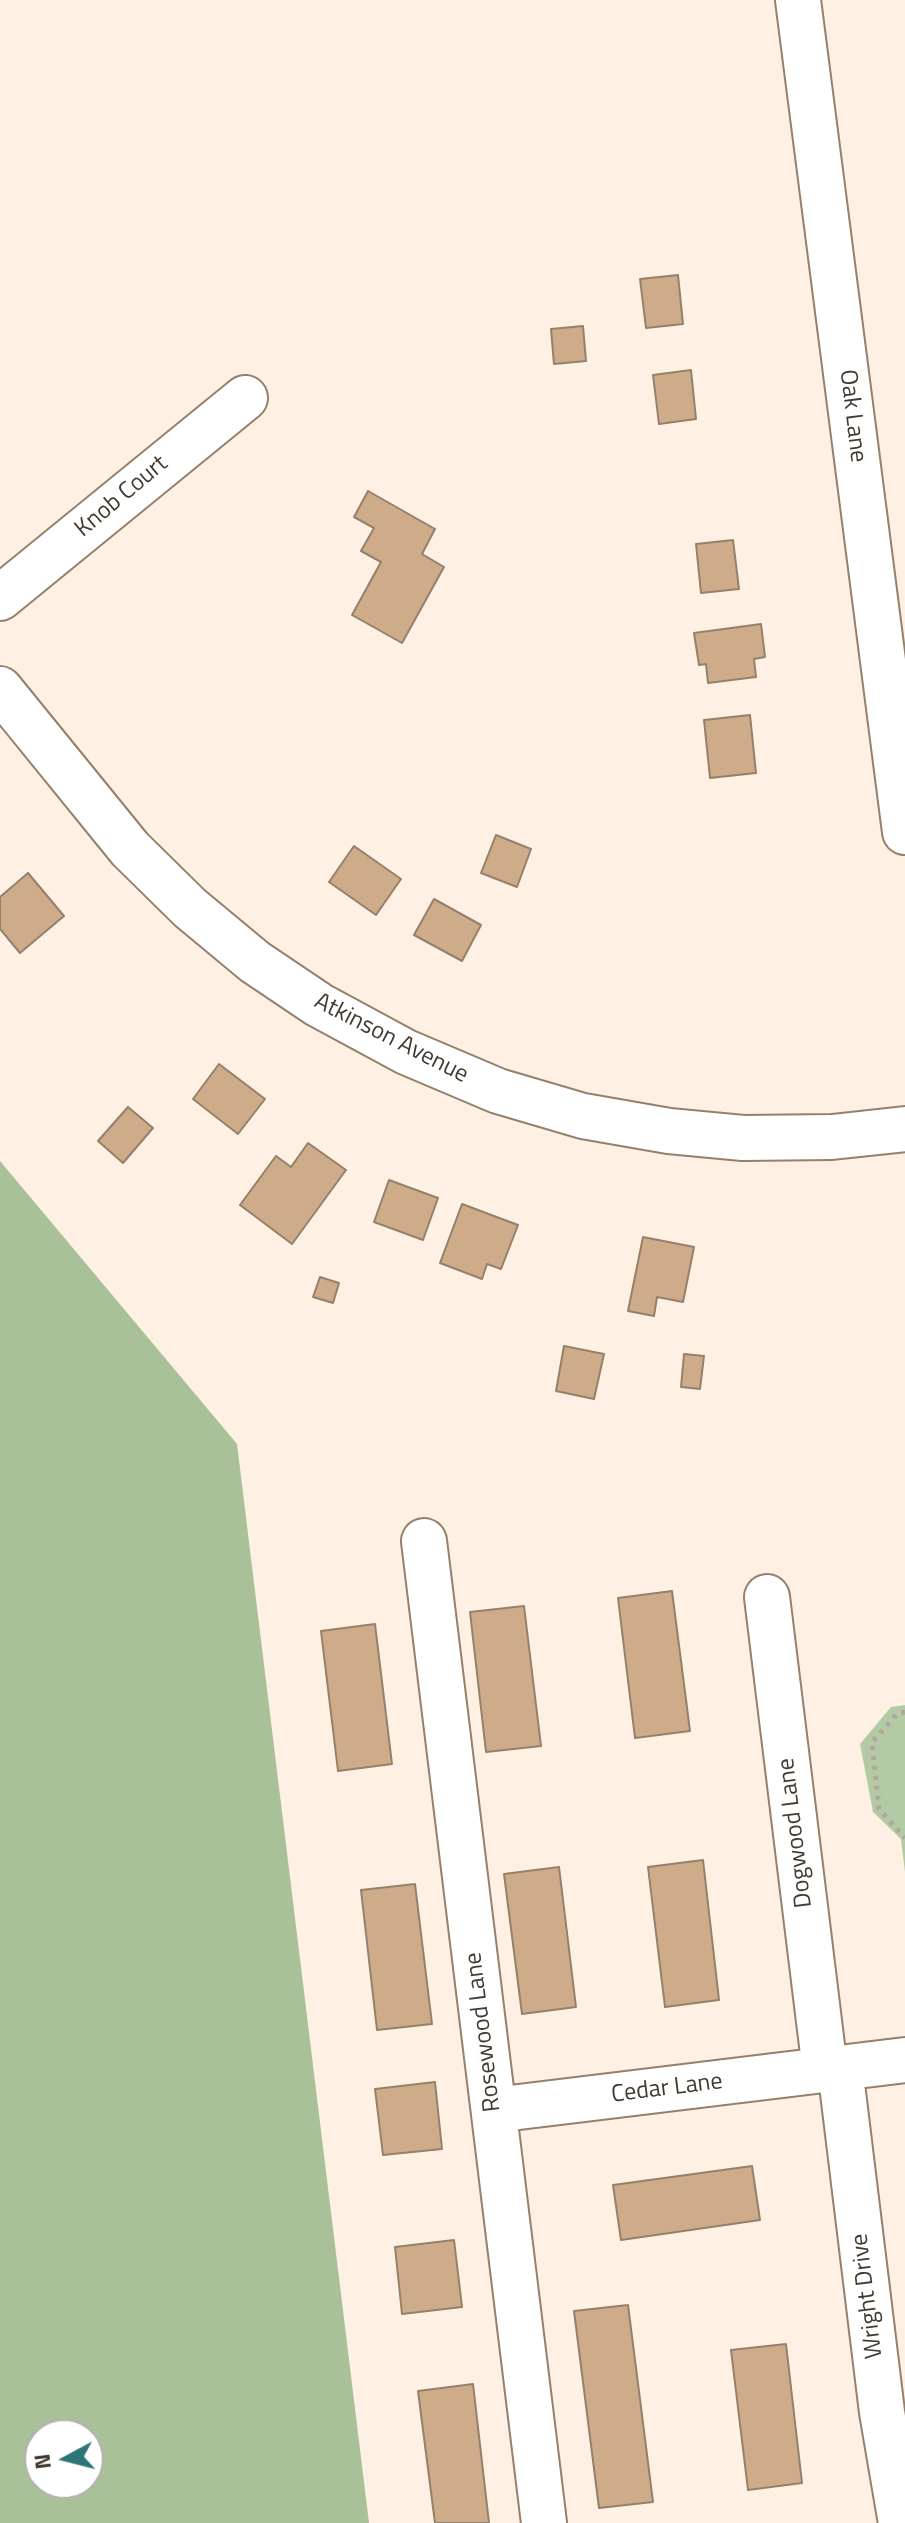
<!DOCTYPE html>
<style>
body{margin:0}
#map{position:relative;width:905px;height:2523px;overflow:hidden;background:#fef0e3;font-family:"Titillium Web",sans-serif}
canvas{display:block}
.north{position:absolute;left:24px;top:2419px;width:80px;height:80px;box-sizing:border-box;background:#fff;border:2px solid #b4b0ad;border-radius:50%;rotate:263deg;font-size:22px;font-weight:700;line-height:32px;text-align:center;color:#433a31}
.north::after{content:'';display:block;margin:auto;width:28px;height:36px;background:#2d7678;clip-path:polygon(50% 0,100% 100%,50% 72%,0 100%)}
</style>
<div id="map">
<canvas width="905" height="2523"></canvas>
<div class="north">N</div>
</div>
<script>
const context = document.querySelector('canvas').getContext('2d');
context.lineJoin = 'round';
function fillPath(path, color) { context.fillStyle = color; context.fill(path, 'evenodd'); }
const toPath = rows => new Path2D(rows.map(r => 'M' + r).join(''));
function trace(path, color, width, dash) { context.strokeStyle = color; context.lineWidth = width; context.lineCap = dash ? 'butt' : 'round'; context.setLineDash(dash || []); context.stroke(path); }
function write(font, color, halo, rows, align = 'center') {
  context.font = font + ' "Titillium Web",sans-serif'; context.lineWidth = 6; context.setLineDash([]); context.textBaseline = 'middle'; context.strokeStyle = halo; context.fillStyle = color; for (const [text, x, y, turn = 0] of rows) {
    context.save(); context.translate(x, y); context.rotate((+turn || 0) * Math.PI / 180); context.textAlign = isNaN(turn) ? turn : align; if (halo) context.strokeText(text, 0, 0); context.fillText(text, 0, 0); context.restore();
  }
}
const green = toPath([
 [905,1705,905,1872,901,1839,873,1812,860,1744,891,1707]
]);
const forest = toPath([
 [0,1161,237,1444,369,2523,0,2523],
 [40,2435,88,2435,88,2483,40,2483]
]);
const building = toPath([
 [678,275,683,324,646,328,640,279,678,275],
 [583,326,586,361,554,364,551,329,583,326],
 [691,370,696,419,659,424,653,375,691,370],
 [368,491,435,529,422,554,444,567,402,643,352,615,381,562,361,551,374,528,354,517,368,491],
 [733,540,739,589,701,593,696,544,733,540],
 [761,624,765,657,754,659,756,677,708,683,706,664,699,665,694,633,761,624],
 [750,715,756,773,710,778,704,720,750,715],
 [496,835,531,849,517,887,481,873,496,835],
 [354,846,401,879,376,915,329,882,354,846],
 [28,873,64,916,20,953,0,929,0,897,28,873],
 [434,899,481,925,462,961,414,935,434,899],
 [219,1064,265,1099,238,1134,193,1099,219,1064],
 [128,1107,153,1128,123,1163,98,1141,128,1107],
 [308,1143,346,1170,292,1244,240,1205,276,1156,291,1167,308,1143],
 [389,1180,438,1198,423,1240,374,1222,389,1180],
 [462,1204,518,1225,501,1269,487,1264,482,1279,440,1263,462,1204],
 [643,1237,694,1247,683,1302,657,1297,654,1316,628,1311,643,1237],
 [320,1277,339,1283,333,1303,313,1297,320,1277],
 [564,1346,604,1354,594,1399,556,1391,564,1346],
 [684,1354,704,1356,700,1389,681,1387,684,1354],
 [672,1591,690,1731,635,1738,618,1598,672,1591],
 [524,1606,541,1746,486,1752,470,1612,524,1606],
 [375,1624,392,1764,338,1771,321,1631,375,1624],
 [703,1860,719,2000,665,2007,648,1867,703,1860],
 [559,1867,576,2007,522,2014,504,1874,559,1867],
 [415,1884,432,2024,377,2030,361,1890,415,1884],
 [435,2082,442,2149,383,2155,375,2089,435,2082],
 [752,2166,760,2220,621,2240,613,2185,752,2166],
 [454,2240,462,2307,402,2314,395,2247,454,2240],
 [628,2305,653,2502,599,2508,574,2311,628,2305],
 [786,2344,802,2483,748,2490,731,2350,786,2344],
 [473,2384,489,2523,435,2523,418,2391,473,2384]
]);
const path = toPath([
 [905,1712,898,1713,872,1742,879,1809,905,1838]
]);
const minor = toPath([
 [798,0,905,832],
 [0,598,245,398],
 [0,689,130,849,190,908,255,962,319,1005,406,1052,498,1091,583,1116,669,1131,743,1138,832,1137,905,1129],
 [424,1541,544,2523],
 [767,1597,825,2070],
 [840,2068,882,2412,901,2523],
 [494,2110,905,2060]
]);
const streetNames = [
 ["Oak Lane",852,416,83],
 ["Knob Court",122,497,-40],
 ["Atkinson Avenue",391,1039,27],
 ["Dogwood Lane",796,1833,-97],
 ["Rosewood Lane",484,2032,-97],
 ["Cedar Lane",667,2089,-7],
 ["Wright Drive",868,2296,-97]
];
fillPath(green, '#b3cba5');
fillPath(forest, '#a8c199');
fillPath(building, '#ceac89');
trace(building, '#95806b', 2);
trace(minor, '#95806b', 48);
trace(path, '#b2a69b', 5, [4, 6]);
trace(minor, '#fff', 44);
write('24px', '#433a31', '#fff', streetNames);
</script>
